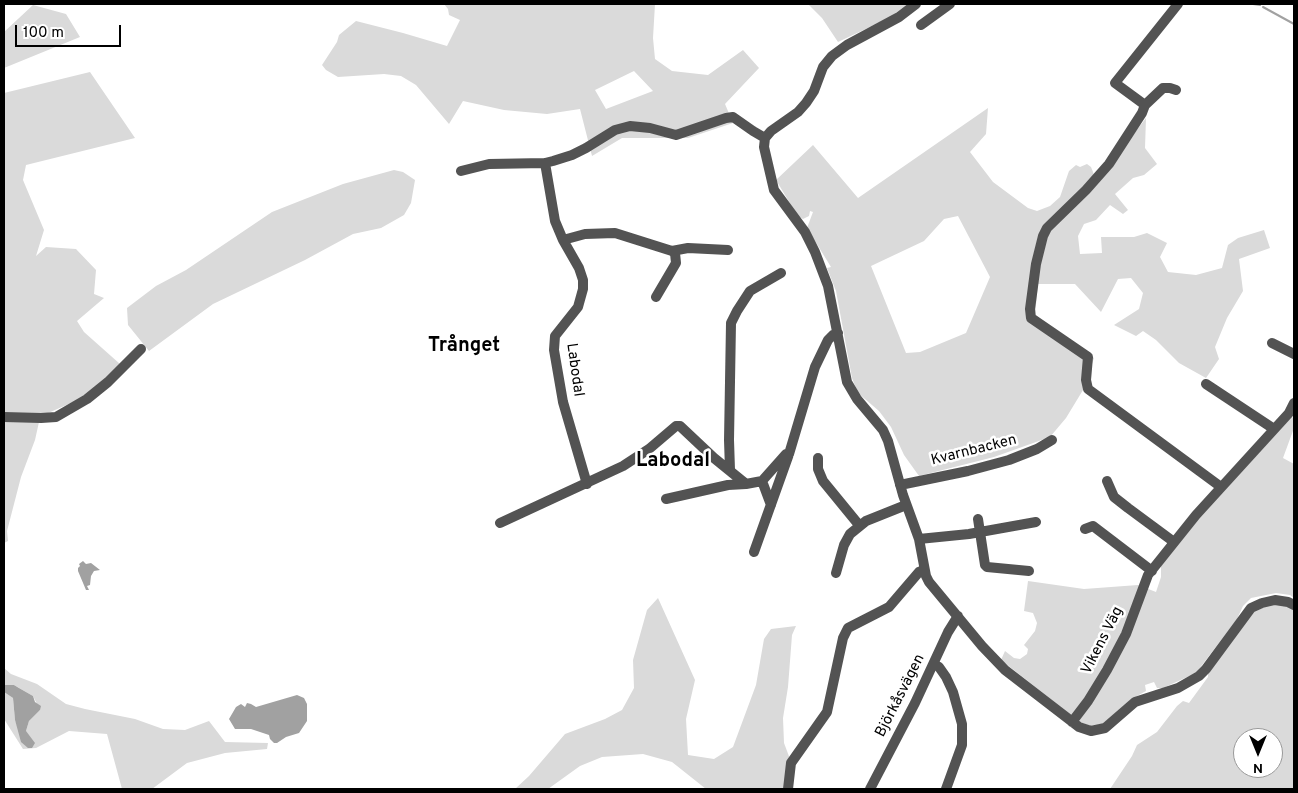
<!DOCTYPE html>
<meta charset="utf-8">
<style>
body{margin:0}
#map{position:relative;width:1298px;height:793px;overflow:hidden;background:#fff;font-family:Overpass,sans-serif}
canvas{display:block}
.frame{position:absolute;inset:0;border:5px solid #000;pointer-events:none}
.north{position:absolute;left:1233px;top:728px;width:50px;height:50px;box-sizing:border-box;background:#fff;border:1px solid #999;border-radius:50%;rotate:180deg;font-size:14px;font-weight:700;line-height:20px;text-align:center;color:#000}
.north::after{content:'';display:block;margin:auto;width:18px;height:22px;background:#000;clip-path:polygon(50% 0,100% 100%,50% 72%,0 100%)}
.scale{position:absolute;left:15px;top:25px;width:106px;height:22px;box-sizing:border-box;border:2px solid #000;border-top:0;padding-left:6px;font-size:15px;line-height:18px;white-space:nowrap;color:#000;-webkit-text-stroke:4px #fff;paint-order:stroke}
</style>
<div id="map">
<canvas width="1298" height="793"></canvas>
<div class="frame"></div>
<div class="north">N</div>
<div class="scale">100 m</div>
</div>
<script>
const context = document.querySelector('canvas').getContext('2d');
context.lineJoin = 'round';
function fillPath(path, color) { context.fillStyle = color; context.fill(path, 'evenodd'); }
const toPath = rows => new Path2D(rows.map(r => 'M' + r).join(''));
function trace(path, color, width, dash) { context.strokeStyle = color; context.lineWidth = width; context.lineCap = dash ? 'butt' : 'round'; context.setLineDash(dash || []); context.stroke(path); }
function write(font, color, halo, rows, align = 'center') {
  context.font = font + ' Overpass,sans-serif'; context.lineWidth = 5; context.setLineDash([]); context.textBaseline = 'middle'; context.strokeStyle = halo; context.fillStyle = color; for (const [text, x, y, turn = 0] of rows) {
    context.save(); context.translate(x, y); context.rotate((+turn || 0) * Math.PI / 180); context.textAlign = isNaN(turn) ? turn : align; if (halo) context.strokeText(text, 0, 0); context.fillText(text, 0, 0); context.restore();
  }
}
const green = toPath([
 [444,4,655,4,653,38,655,59,672,71,708,75,743,50,759,68,725,104,733,123,688,138,622,138,592,156,580,109,547,114,504,110,463,101,449,124,416,85,401,76,384,74,338,77,326,70,322,65,337,42,339,35,356,21,403,33,447,46,460,20,449,15,448,9],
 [634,71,653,91,606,109,595,90],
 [808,4,908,4,889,18,838,42,822,18],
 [33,5,66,14,80,37,4,68,4,32],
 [90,72,135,138,26,165,23,180,44,230,36,256,46,247,76,249,96,270,94,294,104,298,77,321,84,332,120,364,94,389,78,400,48,413,39,422,35,440,21,477,7,531,8,541,4,543,4,93],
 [988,108,986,134,970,152,993,182,1028,208,1037,211,1050,206,1060,197,1069,171,1076,165,1080,167,1087,164,1091,167,1097,182,1146,118,1145,148,1157,164,1144,175,1133,178,1115,194,1128,210,1123,214,1110,205,1096,220,1084,224,1078,236,1080,254,1102,253,1101,237,1134,237,1147,233,1167,243,1160,257,1168,272,1196,275,1222,268,1228,245,1238,238,1264,230,1270,248,1239,259,1243,291,1227,318,1215,347,1219,359,1206,378,1179,363,1156,340,1143,331,1136,336,1114,325,1139,309,1143,293,1131,278,1118,279,1101,312,1075,284,1038,284,1035,315,1094,358,1083,390,1066,418,1050,437,994,457,919,476,904,455,891,427,879,411,858,393,852,378,836,291,827,268,831,267,807,228,813,212,810,211,809,216,803,219,797,215,776,180,813,145,858,198],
 [958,216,990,277,966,333,920,352,906,353,871,266,924,241,944,219],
 [394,170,403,172,415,180,411,203,404,215,381,228,353,234,305,260,213,304,149,351,128,325,127,308,156,286,186,270,272,212,343,184],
 [1292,417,1294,419,1294,428,1283,458,1294,464,1294,598,1290,595,1276,593,1251,598,1243,606,1237,619,1196,673,1163,688,1157,688,1154,682,1145,685,1146,691,1130,700,1100,726,1093,727,1080,722,1001,660,1005,651,1014,658,1020,659,1027,654,1028,649,1024,645,1035,631,1037,623,1033,613,1024,611,1028,581,1084,589,1138,585,1156,592,1161,577,1161,566,1211,502,1288,418],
 [658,598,695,680,686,719,688,755,714,759,733,747,756,685,764,639,771,629,796,626,792,635,788,687,783,718,784,743,790,759,785,789,706,789,672,762,643,754,602,757,580,766,548,789,515,789,529,776,565,734,605,719,622,710,634,688,633,660,647,610],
 [1270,604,1283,605,1294,609,1294,789,1110,789,1132,756,1137,745,1157,732,1177,706,1183,701,1189,703,1208,677,1208,670,1252,613],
 [1243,738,1273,738,1273,768,1243,768],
 [4,668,11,674,37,684,66,704,85,709,135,719,163,729,185,730,209,721,225,742,268,743,267,749,225,753,187,763,152,789,122,789,107,734,69,731,36,748,23,749,4,719,4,692,13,698,15,720,18,728,26,731,29,721,40,710,33,696,14,685,4,685]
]);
const water = toPath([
 [83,561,86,564,91,563,100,570,94,571,91,576,90,585,87,586,89,590,86,590,78,571,78,568,80,566,79,564],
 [4,685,14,685,19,688,33,696,35,702,41,706,40,710,29,721,26,731,35,743,32,748,28,748,21,742,15,720,13,698,4,692],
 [297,695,304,698,307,704,307,721,299,733,286,737,277,743,274,743,270,739,269,735,251,729,235,729,229,719,236,707,241,704,245,707,247,703,251,704,256,707]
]);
const stream = toPath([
 [1253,4,1260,5],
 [1263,7,1294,24]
]);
const minor = toPath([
 [916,4,899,17,847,45,832,56,823,67,814,91,806,103,798,112,771,131,765,138,764,147,774,190,805,232,815,252,828,286,847,382,857,399,883,430,888,441,903,495,919,539,926,576,929,582,982,646,1005,670,1079,727,1091,731,1105,728,1135,702,1178,688,1199,676,1206,669,1251,608,1262,603,1275,600,1288,602,1294,605],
 [1178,4,1115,83,1145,105,1142,113,1109,164,1086,190,1047,228,1043,236,1036,264,1030,309,1031,318,1088,357,1086,380,1088,389,1221,487],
 [921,25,950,4],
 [1145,105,1163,88,1170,88,1176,90],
 [545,163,555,221,563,240,585,234,615,233,672,251,688,248,728,250],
 [461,171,489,164,545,163,553,161,572,155,586,148,615,130,630,126,650,128,676,135,726,118,733,117,753,131,765,138],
 [563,240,579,268,583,280,583,289,578,307,555,336,554,350,563,402,587,484],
 [656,297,676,263,675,253,672,251],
 [1272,343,1294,354],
 [1206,384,1274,429],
 [4,417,41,418,56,417,87,399,108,382,141,349],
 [818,458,818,469,823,481,859,525],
 [730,470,729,440,731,323,737,311,750,291,781,273],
 [762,481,771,505],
 [1107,481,1114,497,1128,508,1174,542],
 [900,485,968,471,1009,460,1037,449,1052,440],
 [666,499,728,485,746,484],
 [978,519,985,565,987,567,1029,571],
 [500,523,623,466,649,449,676,426,680,426,714,458,746,484,762,481,786,454,789,454],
 [1085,529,1093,526,1152,571],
 [919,539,969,534,1036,522],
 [754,552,789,454,815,367,828,340,833,335,838,333],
 [836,573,844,545,850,534,866,521,906,505],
 [934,664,939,667,946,677,953,692,962,724,962,745,946,789],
 [1072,722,1088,701,1107,670,1126,634,1148,575,1196,515,1289,413,1294,403],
 [788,789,791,763,827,712,843,638,848,628,889,607,919,572,924,570],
 [870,789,915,703,948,632,958,616]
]);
const streetNames = [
 ["Labodal",574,370,82],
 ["Kvarnbacken",974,451,-14],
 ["Vikens Väg",1103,641,-63],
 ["Björkåsvägen",901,696,-63]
];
const districtNames = [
 ["Trånget",464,347],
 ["Labodal",673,462]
];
fillPath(green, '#dadada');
fillPath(water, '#a1a1a1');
trace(stream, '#a1a1a1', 2);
trace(minor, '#535353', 10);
write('15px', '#000', '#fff', streetNames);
write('bold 20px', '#000', '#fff', districtNames);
</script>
